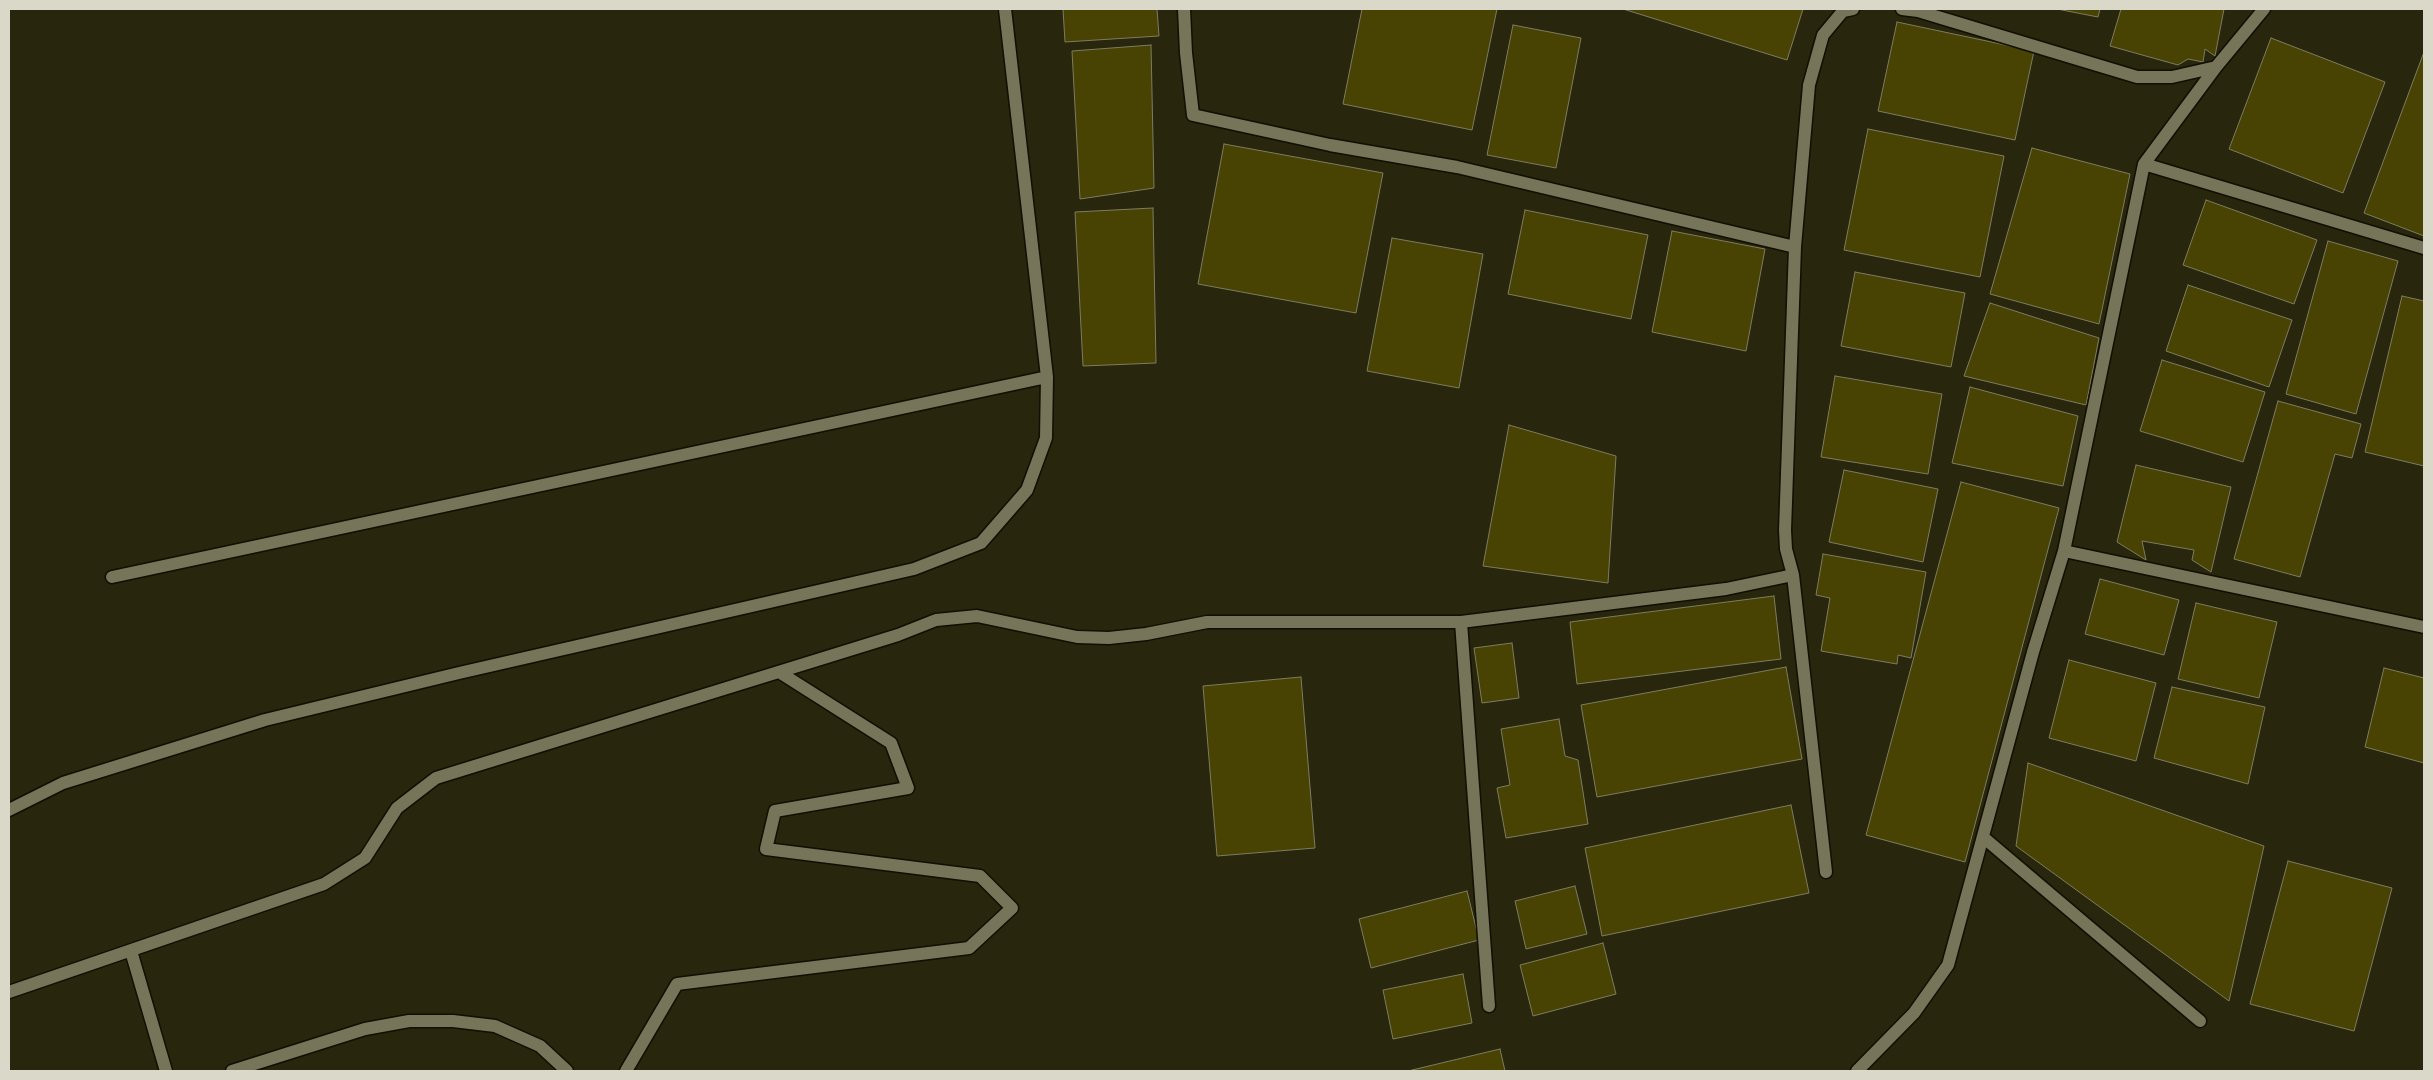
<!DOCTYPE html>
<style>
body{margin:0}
#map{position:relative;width:2433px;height:1080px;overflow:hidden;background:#28260d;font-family:"Crimson Pro",serif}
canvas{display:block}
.frame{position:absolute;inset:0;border:10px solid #d9d8c9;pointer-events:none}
</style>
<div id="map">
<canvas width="2433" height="1080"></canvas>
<div class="frame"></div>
</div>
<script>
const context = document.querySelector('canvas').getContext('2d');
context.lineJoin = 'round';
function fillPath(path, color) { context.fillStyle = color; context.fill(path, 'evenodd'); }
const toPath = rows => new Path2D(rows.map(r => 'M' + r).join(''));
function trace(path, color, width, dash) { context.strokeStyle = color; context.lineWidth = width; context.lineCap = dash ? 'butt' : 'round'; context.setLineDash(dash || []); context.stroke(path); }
const building = toPath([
 [1063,9,1157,9,1159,36,1065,42,1063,9],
 [1362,9,1497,9,1472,130,1343,104,1362,9],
 [1623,9,1803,9,1787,60,1623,9],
 [2057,9,2100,9,2098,17,2057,9],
 [2121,9,2224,9,2215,56,2205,49,2203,62,2188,59,2178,65,2110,46,2121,9],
 [1897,22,2034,51,2015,140,1878,111,1897,22],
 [1513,25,1581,38,1556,168,1487,155,1513,25],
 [2271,38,2385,82,2343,193,2229,149,2271,38],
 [1151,45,1154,188,1080,199,1072,51,1151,45],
 [2424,52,2424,236,2364,213,2424,52],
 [1868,129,2004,156,1980,277,1844,250,1868,129],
 [1224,144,1383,173,1356,313,1198,284,1224,144],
 [2032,148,2130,174,2099,324,1990,294,2032,148],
 [2206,200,2317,240,2294,304,2183,265,2206,200],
 [1153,208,1156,363,1083,366,1075,212,1153,208],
 [1525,210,1648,235,1631,319,1508,294,1525,210],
 [1672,231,1765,249,1746,351,1652,332,1672,231],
 [1392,238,1483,254,1459,388,1367,371,1392,238],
 [2328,241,2398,261,2356,414,2286,394,2328,241],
 [1855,272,1965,293,1951,367,1841,346,1855,272],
 [2188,285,2292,320,2269,387,2166,351,2188,285],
 [2402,296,2424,301,2424,466,2365,452,2402,296],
 [1990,303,2099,338,2086,405,1964,376,1990,303],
 [2162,360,2265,392,2243,462,2140,431,2162,360],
 [1835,376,1942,394,1928,474,1821,457,1835,376],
 [1970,387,2078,416,2063,486,1952,463,1970,387],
 [2278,401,2361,424,2352,458,2335,454,2300,577,2234,559,2278,401],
 [1509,425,1616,456,1608,583,1483,566,1509,425],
 [2136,465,2231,487,2211,572,2192,560,2194,550,2142,541,2146,560,2117,542,2136,465],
 [1844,470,1938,489,1923,562,1829,542,1844,470],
 [1961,482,2059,508,1965,862,1866,835,1961,482],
 [1823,554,1926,572,1911,658,1898,655,1897,664,1821,651,1830,598,1816,595,1823,554],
 [2100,579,2179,600,2164,655,2085,634,2100,579],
 [1774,596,1781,659,1577,684,1570,622,1774,596],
 [2196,603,2277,622,2259,698,2178,679,2196,603],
 [1512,643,1519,698,1482,703,1474,648,1512,643],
 [2069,660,2156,683,2136,761,2049,738,2069,660],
 [1786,667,1802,759,1597,797,1581,705,1786,667],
 [2384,668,2424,678,2424,763,2365,747,2384,668],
 [1301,677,1315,848,1217,856,1203,686,1301,677],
 [2172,687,2265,707,2248,784,2154,758,2172,687],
 [1559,719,1565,756,1578,760,1588,824,1506,838,1497,788,1510,785,1501,729,1559,719],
 [2028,763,2264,846,2229,1001,2016,846,2028,763],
 [1791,805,1809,893,1602,936,1585,848,1791,805],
 [2288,861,2392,888,2354,1031,2250,1004,2288,861],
 [1575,886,1587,934,1526,949,1515,901,1575,886],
 [1467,891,1479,940,1371,968,1359,919,1467,891],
 [1603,943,1616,994,1533,1016,1520,965,1603,943],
 [1463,974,1472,1023,1393,1039,1383,990,1463,974],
 [1500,1049,1505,1071,1408,1071,1500,1049]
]);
const minor = toPath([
 [1184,9,1186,53,1193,115,1330,145,1457,167,1795,247],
 [1902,9,1918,11,2137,77,2172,77,2216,67],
 [2144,164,2216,67,2264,9],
 [2424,248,2144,164,2064,551,2424,627],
 [1793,575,1826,872],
 [112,577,1047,377],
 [1461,622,1489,1006],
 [9,810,63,783,265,720,459,673,914,569,981,543,1027,490,1046,438,1047,377,1005,9],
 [1983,837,2200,1021],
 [131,951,166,1071],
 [9,992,324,884,365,858,397,808,436,778,898,635,936,620,977,616,1077,637,1109,638,1146,634,1207,622,1461,622,1726,589,1793,575,1786,549,1785,530,1795,247,1809,85,1823,35,1843,11,1853,9],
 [232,1071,365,1029,409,1021,453,1021,495,1026,540,1046,567,1071],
 [626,1071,677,984,969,948,1012,908,980,876,766,849,775,811,908,788,891,743,779,672],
 [1857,1071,1914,1013,1948,965,2033,652,2064,551]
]);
fillPath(building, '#484303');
trace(building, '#7e7c61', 1);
trace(minor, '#110f00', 15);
trace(minor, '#767459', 12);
</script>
